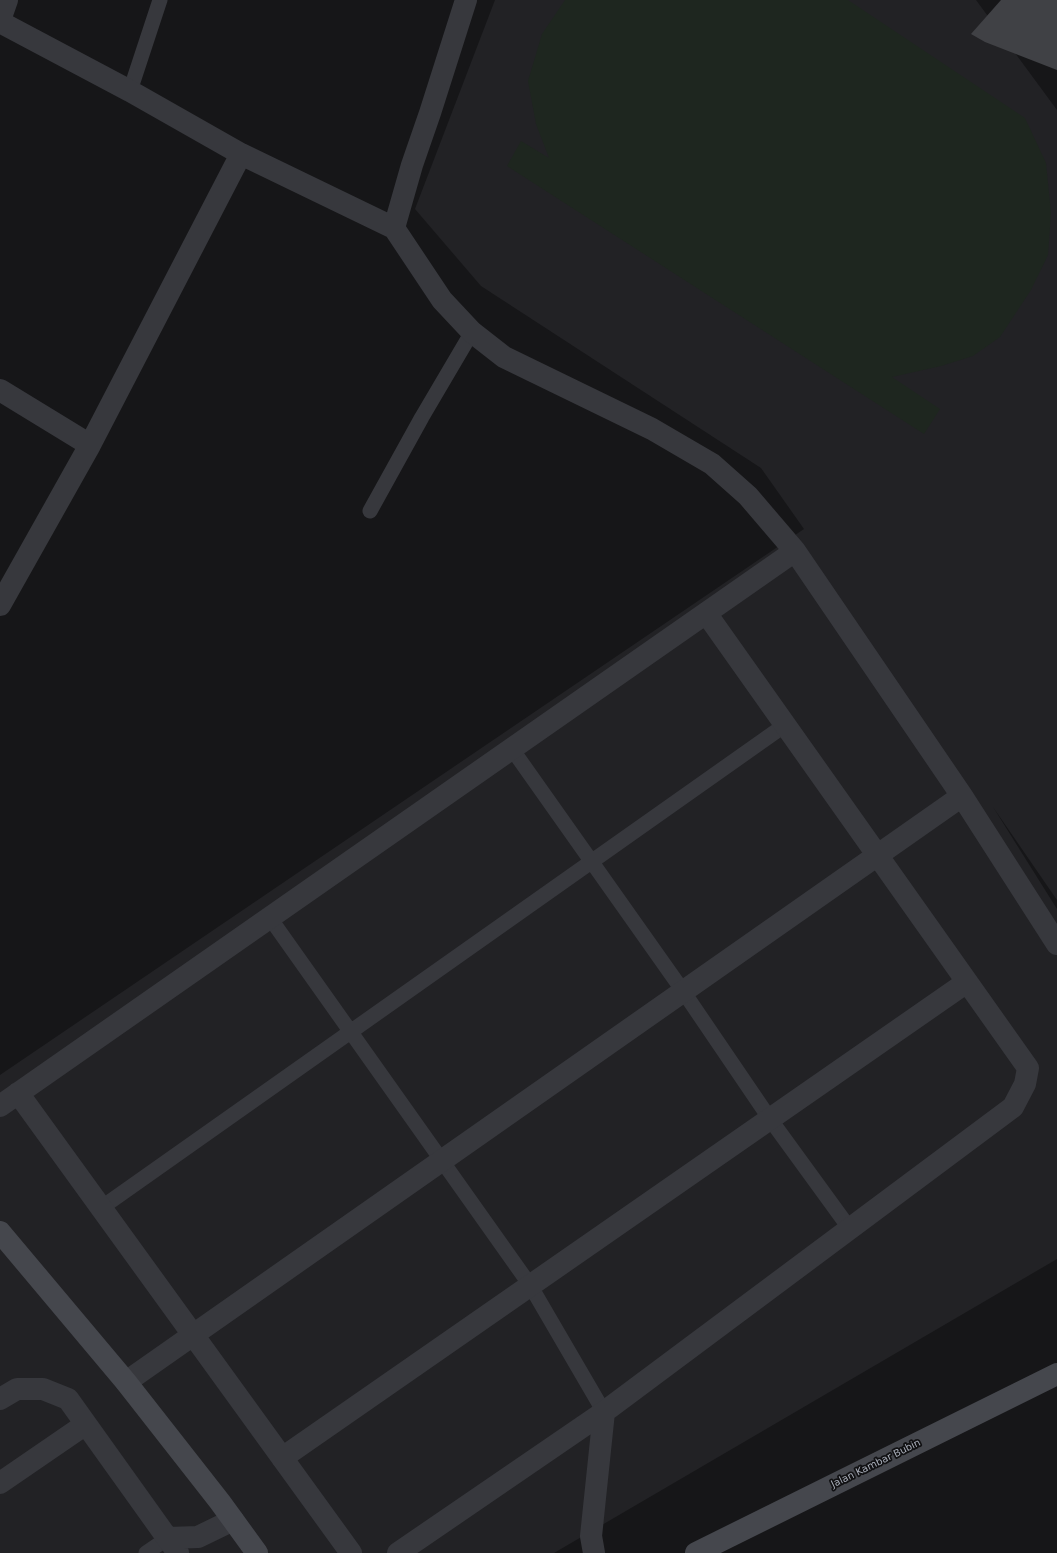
<!DOCTYPE html>
<style>
body{margin:0}
canvas{display:block;background:#161618}
</style>
<canvas width="1057" height="1553"></canvas>
<script>
const context = document.querySelector('canvas').getContext('2d');
context.lineJoin = 'round';
function fillPath(path, color) { context.fillStyle = color; context.fill(path, 'evenodd'); }
const toPath = rows => new Path2D(rows.map(r => 'M' + r).join(''));
function trace(path, color, width, dash) { context.strokeStyle = color; context.lineWidth = width; context.lineCap = dash ? 'butt' : 'round'; context.setLineDash(dash || []); context.stroke(path); }
function write(font, color, halo, rows, align = 'center') {
  context.font = font + ' "DejaVu Sans",sans-serif'; context.lineWidth = 3.5; context.setLineDash([]); context.textBaseline = 'middle'; context.strokeStyle = halo; context.fillStyle = color; for (const [text, x, y, turn = 0] of rows) {
    context.save(); context.translate(x, y); context.rotate((+turn || 0) * Math.PI / 180); context.textAlign = isNaN(turn) ? turn : align; if (halo) context.strokeText(text, 0, 0); context.fillText(text, 0, 0); context.restore();
  }
}
const built = toPath([
 [495,0,976,0,1057,110,1057,900,993,807,1057,909,1057,1259,554,1553,0,1553,0,1075,804,529,761,468,481,286,415,209]
]);
const green = toPath([
 [565,0,848,0,1025,118,1046,163,1051,213,1048,255,1031,290,1000,337,973,356,941,366,892,377,940,409,924,434,507,166,521,141,549,158,536,124,528,81,542,34]
]);
const building = toPath([
 [1001,0,1057,0,1057,70,985,42,971,34]
]);
const lane = toPath([
 [130,91,160,0],
 [370,511,422,417,472,332],
 [512,749,683,991,770,1119,850,1229],
 [270,918,530,1285,604,1412],
 [101,1208,785,725],
 [146,1553,168,1538]
]);
const street = toPath([
 [0,20,7,0],
 [0,22,130,91,241,154,394,228,412,165,430,113,466,0],
 [394,228,442,300,472,332,504,357,652,429,712,464,748,496,795,551,962,796,1057,944],
 [0,390,90,445],
 [0,605,90,445,241,154],
 [18,1093,351,1553],
 [0,1106,795,551],
 [126,1382,962,796],
 [0,1399,17,1389,43,1389,68,1399,178,1553],
 [282,1458,967,982],
 [0,1483,86,1424],
 [168,1538,198,1537,233,1520],
 [398,1553,604,1412,1013,1107,1025,1084,1028,1068,706,613],
 [594,1553,591,1536,604,1412]
]);
const secondary = toPath([
 [0,1232,126,1382,220,1502,257,1553],
 [696,1553,1057,1374]
]);
const streetNames = [
 ["Jalan Kambar Bubin",876,1464,-26]
];
fillPath(built, '#222225');
fillPath(green, '#1e261f');
fillPath(building, '#404145');
trace(lane, '#37383d', 15);
trace(street, '#37383d', 22);
trace(secondary, '#45474d', 22);
write('10px', '#a8adb8', '#111113', streetNames);
</script>
